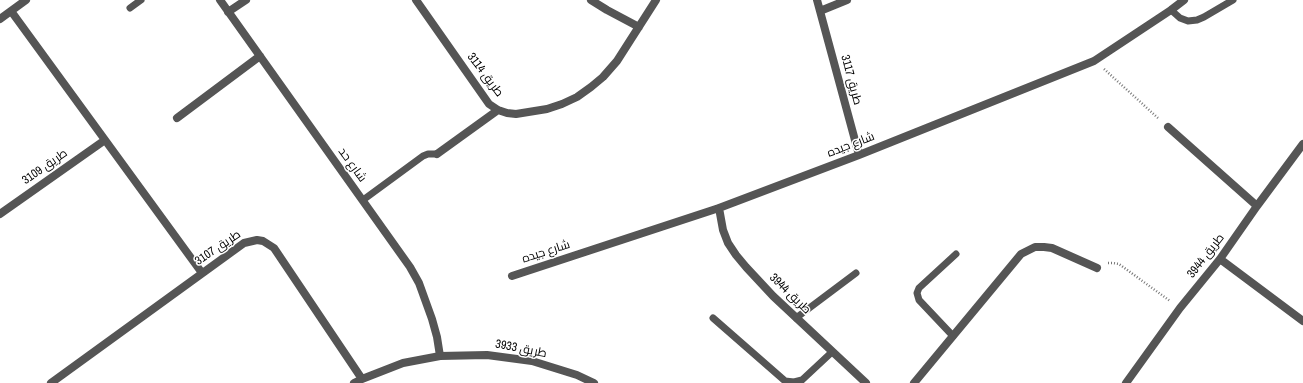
<!DOCTYPE html>
<meta charset="utf-8">
<style>
body{margin:0}
canvas{display:block;background:#fff}
</style>
<canvas width="1303" height="383"></canvas>
<script>
const context = document.querySelector('canvas').getContext('2d');
context.lineJoin = 'round';
const toPath = rows => new Path2D(rows.map(r => 'M' + r).join(''));
function trace(path, color, width, dash) { context.strokeStyle = color; context.lineWidth = width; context.lineCap = dash ? 'butt' : 'round'; context.setLineDash(dash || []); context.stroke(path); }
function write(font, color, halo, rows, align = 'center') {
  context.font = font + ' "Archivo Narrow",Cairo,sans-serif'; context.lineWidth = 3; context.setLineDash([]); context.textBaseline = 'middle'; context.strokeStyle = halo; context.fillStyle = color; for (const [text, x, y, turn = 0] of rows) {
    context.save(); context.translate(x, y); context.rotate((+turn || 0) * Math.PI / 180); context.textAlign = isNaN(turn) ? turn : align; if (halo) context.strokeText(text, 0, 0); context.fillText(text, 0, 0); context.restore();
  }
}
const path = toPath([
 [1104,69,1158,118],
 [1108,263,1113,263,1119,264,1170,301]
]);
const lane = toPath([
 [130,8,141,0],
 [1171,10,1180,18,1188,21,1197,20,1204,17,1233,0],
 [363,200,423,156,428,154,437,154],
 [713,318,785,381,794,382,802,380,832,352],
 [796,318,856,273],
 [953,336,919,300,917,293,919,288,956,254]
]);
const street = toPath([
 [220,0,410,267,419,283,432,319,437,337,440,356],
 [416,0,489,104,498,110,507,113,516,114,547,109,562,104,577,97,591,87,603,77,617,61,656,0],
 [591,0,607,10,639,27],
 [817,0,859,155],
 [11,11,202,273],
 [820,11,847,0],
 [228,12,246,0],
 [0,19,26,0],
 [177,118,260,56],
 [1168,127,1257,206],
 [437,154,498,110],
 [719,208,723,230,728,243,736,255,746,267,773,296,866,383],
 [0,214,105,140],
 [1220,259,1303,321],
 [512,276,719,208,859,155,1094,61,1171,10,1184,0],
 [51,383,244,243,257,240,263,241,274,248,362,379],
 [354,383,362,379,403,363,440,356,487,355,532,361,577,375,594,383],
 [914,383,1021,254,1035,247,1044,247,1052,248,1097,268],
 [1126,383,1180,308,1220,259,1257,206,1303,144]
]);
const streetNames = [
 ["طريق 3114",485,75,53],
 ["طريق 3117",851,80,75],
 ["شارع جيده",851,145,-21],
 ["شارع حد",352,165,54],
 ["طريق 3109",45,167,-35],
 ["طريق 3107",218,248,-34],
 ["شارع جيده",546,252,-18],
 ["طريق 3944",1206,256,-52],
 ["طريق 3944",790,294,44],
 ["طريق 3933",521,349,11]
];
trace(path, '#777', 2.5, [1, 2]);
trace(lane, '#555', 7);
trace(street, '#555', 8);
write('12px', '#000', '#fff', streetNames);
</script>
